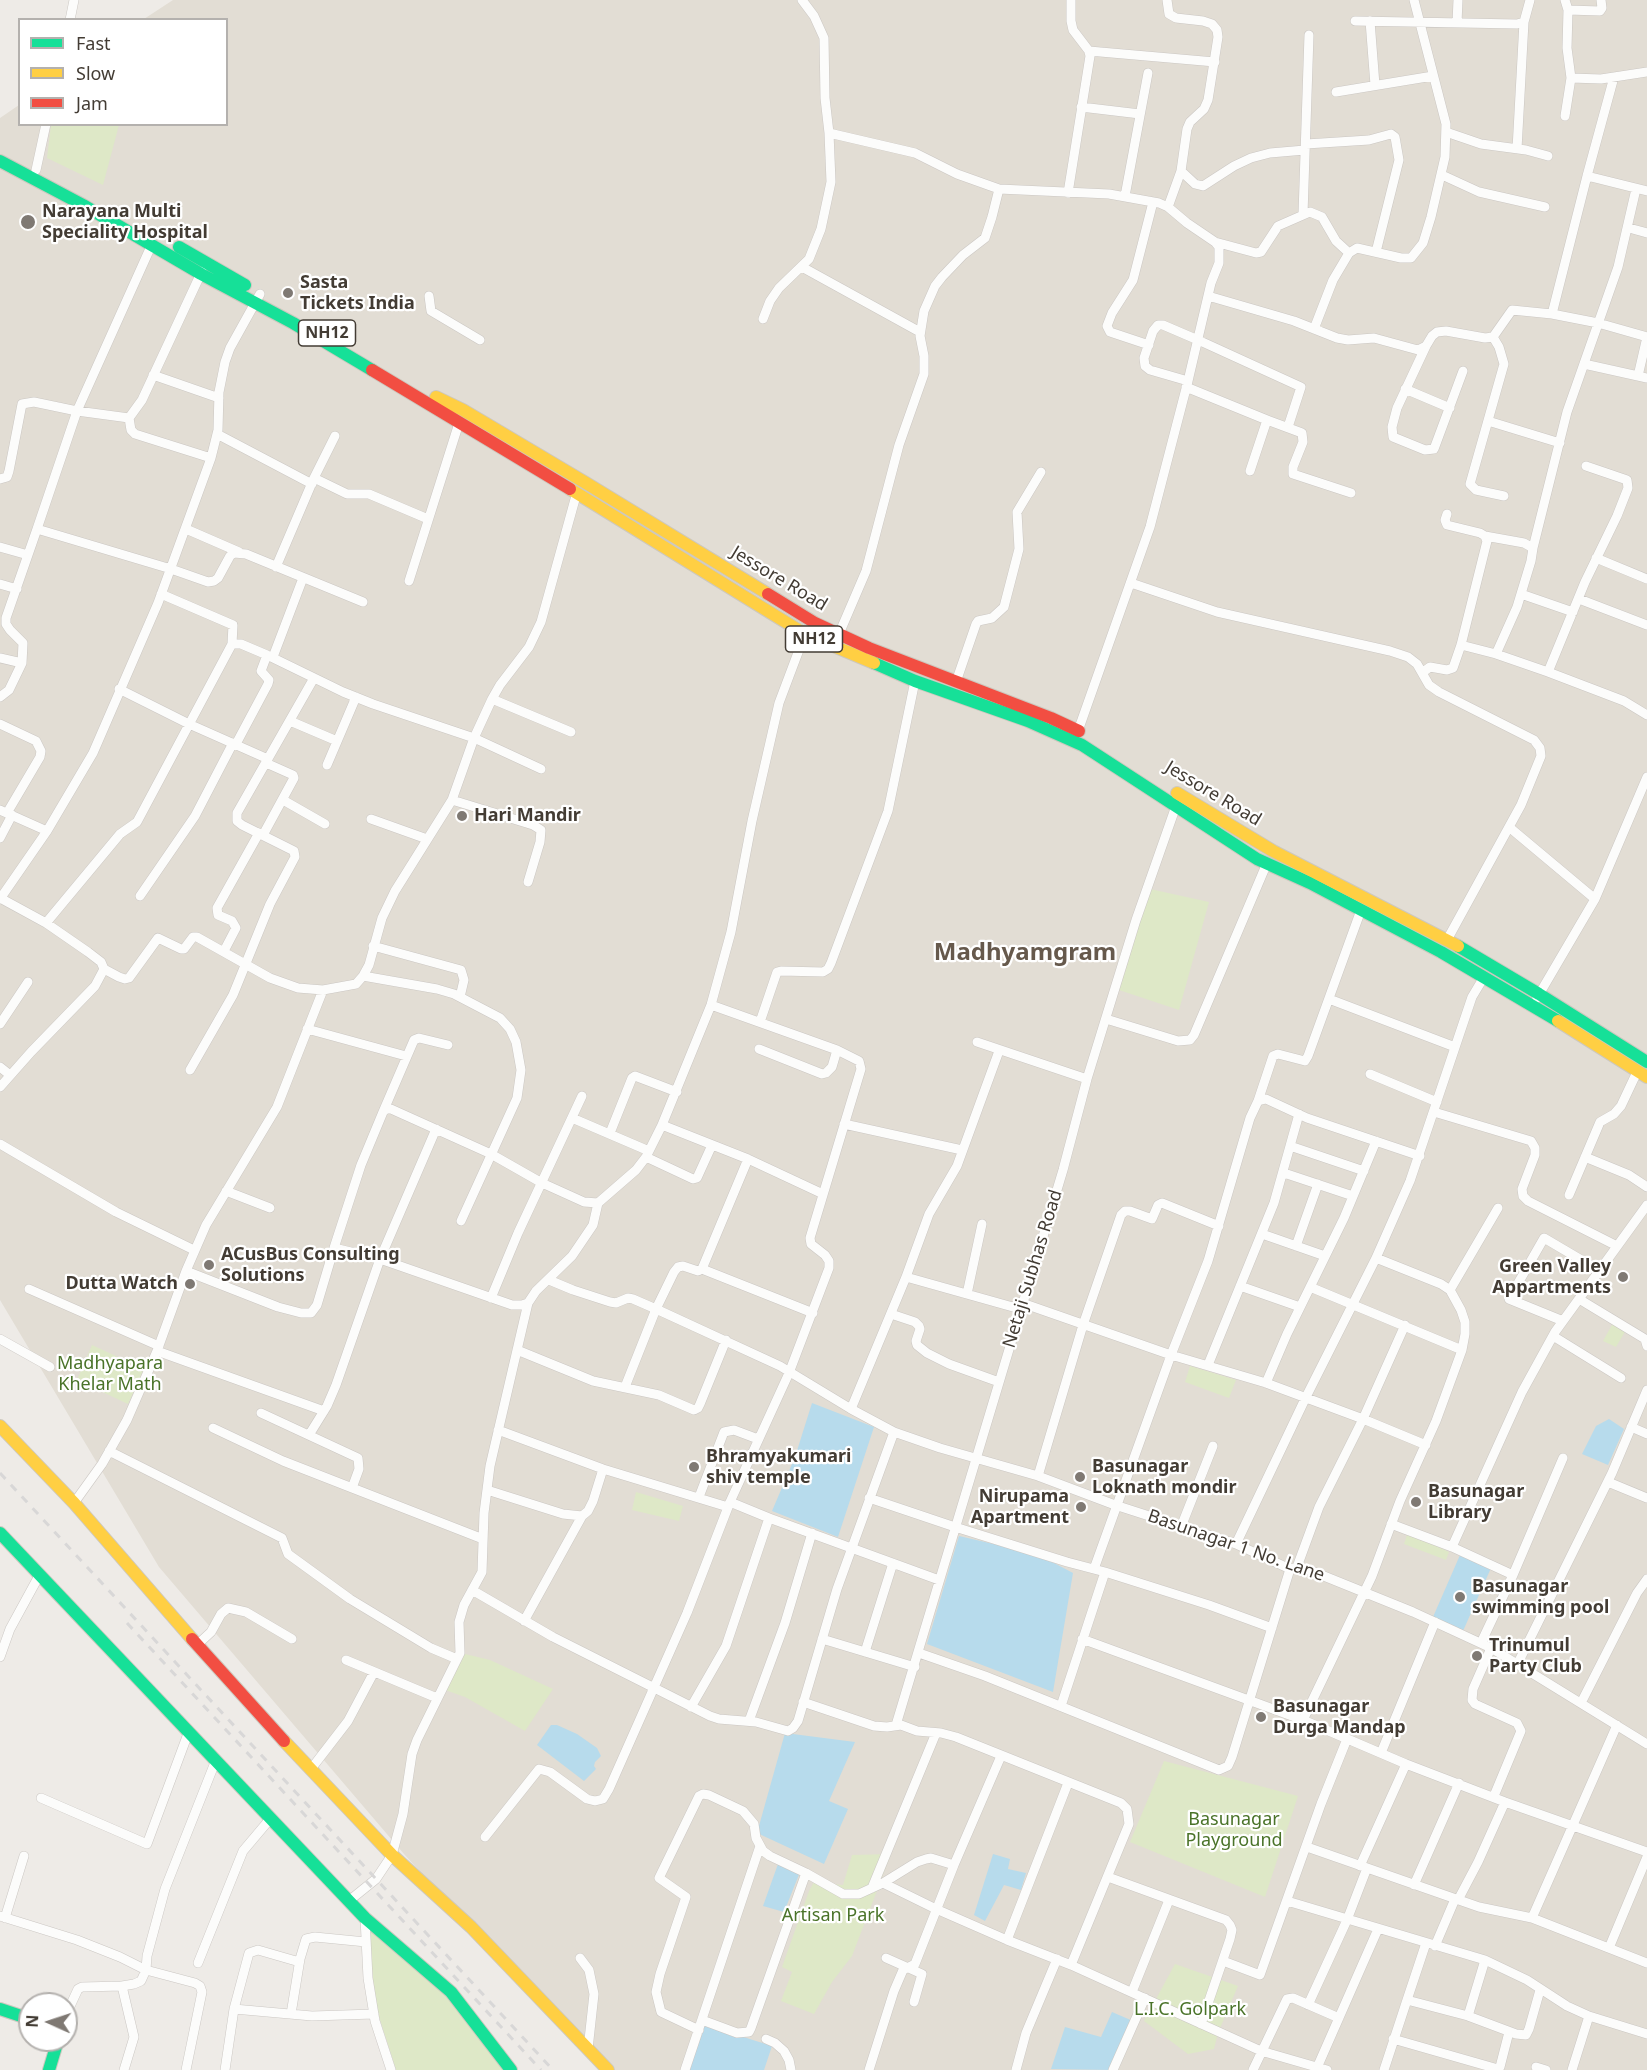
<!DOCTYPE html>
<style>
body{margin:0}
#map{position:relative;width:1647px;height:2070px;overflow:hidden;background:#eeebe7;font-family:"Noto Sans",sans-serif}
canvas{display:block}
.legend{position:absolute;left:18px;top:18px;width:210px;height:108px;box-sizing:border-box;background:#fff;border:2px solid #b4b1ae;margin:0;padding:8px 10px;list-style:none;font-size:18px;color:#433c34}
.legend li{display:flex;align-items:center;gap:12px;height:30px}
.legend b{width:30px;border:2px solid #b4b1ae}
.north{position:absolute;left:18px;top:1992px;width:60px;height:60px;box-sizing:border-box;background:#fff;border:2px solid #b4b1ae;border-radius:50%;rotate:273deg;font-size:16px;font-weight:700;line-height:24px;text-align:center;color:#433c34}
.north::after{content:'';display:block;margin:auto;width:21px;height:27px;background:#7f7973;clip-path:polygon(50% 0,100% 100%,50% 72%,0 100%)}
</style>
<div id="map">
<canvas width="1647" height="2070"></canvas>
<ul class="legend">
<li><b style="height:8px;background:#16e098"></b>Fast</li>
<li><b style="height:8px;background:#ffcf43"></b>Slow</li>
<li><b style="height:8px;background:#f24e42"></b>Jam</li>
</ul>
<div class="north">N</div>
</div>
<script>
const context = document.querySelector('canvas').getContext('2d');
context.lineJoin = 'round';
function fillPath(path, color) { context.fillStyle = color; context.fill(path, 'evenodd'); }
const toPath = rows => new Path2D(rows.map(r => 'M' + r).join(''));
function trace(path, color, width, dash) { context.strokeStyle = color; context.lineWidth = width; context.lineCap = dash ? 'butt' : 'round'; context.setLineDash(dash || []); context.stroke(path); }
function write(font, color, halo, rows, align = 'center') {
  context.font = font + ' "Noto Sans",sans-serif'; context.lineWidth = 4.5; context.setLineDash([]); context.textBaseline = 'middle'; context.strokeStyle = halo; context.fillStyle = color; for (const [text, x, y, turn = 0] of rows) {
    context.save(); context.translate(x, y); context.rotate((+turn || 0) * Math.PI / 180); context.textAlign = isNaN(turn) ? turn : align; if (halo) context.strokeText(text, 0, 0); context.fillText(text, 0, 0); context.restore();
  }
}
const residential = toPath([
 [173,0,1647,0,1647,2070,600,2070,404,1854,159,1567,0,1300,0,118,19,105,20,124,226,124,226,20,144,19]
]);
const green = toPath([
 [51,125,119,125,103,185,47,158],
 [1150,889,1209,902,1179,1010,1119,990],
 [1613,1323,1626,1330,1616,1347,1603,1341],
 [92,1345,144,1369,128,1404,77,1380],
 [1190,1366,1236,1380,1229,1398,1185,1382],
 [636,1492,683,1506,679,1521,632,1510],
 [1408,1532,1449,1552,1446,1560,1404,1544],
 [465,1654,490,1660,553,1689,525,1731,465,1697,445,1690],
 [1164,1761,1298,1796,1265,1897,1130,1842],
 [891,1854,852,1956,832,1982,814,2014,781,2001,792,1972,782,1967,809,1891,814,1882,843,1885,852,1855],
 [367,1923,435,1981,511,2070,396,2070,378,2014,371,1976],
 [1175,1964,1238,1986,1218,2033,1214,2049,1188,2054,1144,2021]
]);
const water = toPath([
 [812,1403,874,1427,838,1537,772,1511,795,1457],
 [1609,1419,1624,1429,1608,1465,1582,1454,1596,1426],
 [959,1536,1037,1554,1073,1573,1053,1692,927,1644],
 [1460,1555,1491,1568,1463,1631,1433,1617],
 [551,1725,557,1725,577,1734,597,1748,601,1756,595,1762,594,1766,596,1769,584,1781,537,1745],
 [785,1733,855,1742,829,1801,848,1809,824,1864,757,1833],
 [993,1854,1010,1859,1008,1869,1026,1873,1021,1890,1004,1885,985,1921,974,1915],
 [778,1864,800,1872,784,1912,763,1906],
 [1112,2012,1133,2021,1111,2070,1051,2069,1065,2027,1101,2037],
 [702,2024,772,2046,764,2070,687,2070]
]);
const street = toPath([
 [1167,0,1169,14,1176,18,1203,21,1212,24,1217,30,1218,37,1208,100,1204,109,1190,122,1187,129,1181,171,1168,207],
 [1565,0,1568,10,1567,48,1571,78,1565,116],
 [1568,10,1600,11,1602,8,1601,0],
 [70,20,74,0],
 [1355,21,1517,24,1524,22,1530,0],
 [1370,21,1375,85],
 [1457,23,1458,0],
 [1089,51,1215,62],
 [1571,78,1601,79,1647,72],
 [1336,92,1433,76],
 [1081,107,1140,114],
 [1446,132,1481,144,1526,150,1548,156],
 [829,133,915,153,957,174,999,189,1109,194,1159,203,1168,207,1187,223,1215,242,1219,247,1219,263,1211,283,1188,381,1150,527,1078,731],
 [1306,144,1369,140,1391,134,1395,137,1399,160,1376,252],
 [1517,149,1524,22],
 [36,170,46,124],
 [1181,171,1195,184,1203,186,1234,166,1251,158,1270,153,1305,150],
 [1442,175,1479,192,1545,207],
 [1587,176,1614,77],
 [1068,193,1090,56,1089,51,1073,30,1071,21,1071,0],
 [1125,196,1148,73],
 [1303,214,1309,35],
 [1629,228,1647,233],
 [1215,242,1256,253,1261,252,1278,226,1310,212,1322,217,1336,241,1349,253],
 [152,244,77,411,37,529,171,569,208,582,214,581,218,578,230,556,234,553,246,554,363,602],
 [802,267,920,332],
 [429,296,431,311,480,340],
 [1208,296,1294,321,1337,338,1348,340,1374,338,1418,350,1426,346,1432,336,1437,332,1446,331,1485,338,1493,337,1512,310,1552,314,1598,323,1647,337],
 [1552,314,1587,176,1647,191],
 [763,319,770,301,779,288,809,259,821,229,831,182,829,133,825,98,824,38,814,16,802,0],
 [1314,329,1333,280,1349,253,1357,248,1401,258,1411,258,1423,243,1431,217,1445,157,1446,124,1414,0],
 [1493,337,1499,347,1504,364,1470,484,1476,490,1504,496],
 [1647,337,1638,376,1647,378],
 [1149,345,1110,332,1107,326,1112,313,1133,280,1153,202],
 [1426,346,1397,408,1392,427,1393,437,1425,450,1434,449,1463,371],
 [1584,364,1638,376],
 [153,375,219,398],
 [1188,381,1150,370,1145,366,1144,358,1153,331,1158,325,1163,325,1198,340,1301,387,1288,427],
 [1186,387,1267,420,1250,471],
 [1405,389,1450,408],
 [129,418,131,430,135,434,211,458],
 [1267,420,1302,433,1303,442,1293,467,1293,474,1351,493],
 [1488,421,1560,443],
 [217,434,312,484],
 [314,478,347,494,369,494,428,519],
 [0,479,7,477,9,471,22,404,34,402,77,411,129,418,142,400,202,271],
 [186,529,239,552],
 [1485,536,1524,543,1533,548,1531,561,1517,607,1496,654],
 [0,547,28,555],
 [1533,548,1567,412,1618,267,1636,189],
 [1596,558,1647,579],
 [276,567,314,478,335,436],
 [409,581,459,423],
 [1131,583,1217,612,1390,651,1408,657,1417,664,1429,685,1439,692,1534,740,1540,748,1541,756,1521,805,1447,940],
 [0,584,17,589],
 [161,594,233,625,232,644],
 [1521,594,1573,612],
 [1579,599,1647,625],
 [839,634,866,571,899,445,924,374,924,356,920,336,924,311,935,286,942,277,963,255,985,238,992,217,999,189],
 [1461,645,1496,654,1548,672,1624,701,1647,715],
 [273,657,303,578],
 [0,658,22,663],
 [1423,672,1430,667,1447,670,1453,668,1461,645,1487,541,1485,536,1480,533,1447,525,1445,520,1447,514],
 [1548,672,1585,582,1617,516,1628,488,1627,480,1586,466],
 [956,682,976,624,978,621,992,618,1004,607,1019,549,1017,512,1041,472],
 [119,689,189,724,268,759],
 [0,697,9,690,22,663,23,643,10,630,6,624,6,618,37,529],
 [492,699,571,732],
 [290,721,337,741],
 [0,724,36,741,41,751,40,757,7,813],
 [236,744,268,684,269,680,261,671,267,655],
 [327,765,356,697],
 [283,800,325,824],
 [452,800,533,825,541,830,540,842,528,882],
 [0,810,47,831],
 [371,819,427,839],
 [1509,827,1595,899],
 [263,835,294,778,293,775,266,763],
 [0,838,12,815],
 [140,896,195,816,233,743],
 [0,898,46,923,88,952,101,962,104,969,95,986,31,1052,0,1087],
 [0,899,47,831,93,753,158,603,211,458,218,430,219,392,225,362,230,348,260,294],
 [46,923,120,834,137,822,232,644,241,644,267,655,343,692,373,704,474,738,541,769],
 [373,946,461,970,464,980,460,997],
 [224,951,236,928,232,921,218,915,217,908,259,833],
 [104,969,119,977,125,979,129,978,158,938,181,949,184,949,193,937,197,937,270,978,298,988,323,990,356,984,363,976,369,965,382,918,395,891,452,800,474,738,492,699,500,685,529,647,541,622,577,492],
 [363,976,437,989,454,994,500,1018,510,1029,516,1042,521,1070,517,1098,461,1221],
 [1537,998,1595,899,1647,777],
 [1329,999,1455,1047],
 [1106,1019,1178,1041,1190,1040,1194,1035,1267,863],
 [760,1022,777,972,781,971,823,972,828,969,831,963,888,811,915,681],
 [0,1024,28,982],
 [307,1029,406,1056],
 [977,1042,1087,1079],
 [759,1049,822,1074,826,1073,832,1067,837,1050],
 [0,1067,10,1075],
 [190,1070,233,995,270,904,295,857,294,851,242,825,237,821,237,813,314,678],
 [1370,1074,1437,1102],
 [1258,1101,1273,1056,1278,1054,1305,1061,1308,1056,1361,910],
 [383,1112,414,1040,419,1038,448,1045],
 [1434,1112,1531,1141,1535,1148,1535,1155,1522,1189,1523,1196,1528,1201,1617,1246],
 [572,1118,649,1151],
 [844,1124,962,1150],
 [662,1125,748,1159,823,1194],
 [610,1133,632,1078,635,1076,677,1092],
 [0,1144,116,1212,194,1250],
 [1290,1146,1364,1171],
 [646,1157,693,1179,697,1178,712,1145],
 [1585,1157,1629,1175,1647,1187],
 [1284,1173,1353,1196],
 [226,1191,270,1208],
 [1569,1195,1600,1122,1614,1114,1621,1106,1637,1072],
 [1262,1234,1325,1256],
 [1296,1246,1318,1184],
 [334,1248,380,1259,512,1305,522,1305,528,1303,536,1291,572,1256,593,1225,598,1203],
 [1376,1258,1441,1284,1450,1290,1461,1310,1465,1322,1465,1334,1462,1350],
 [702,1269,813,1313],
 [186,1271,206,1225,277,1107,323,990],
 [906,1277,1020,1309],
 [549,1280,573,1290,610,1302,616,1303,628,1298,633,1299,656,1309,780,1366,851,1409,894,1432,940,1448,1038,1476,1115,1505,1236,1544,1290,1569,1297,1567,1309,1570,1413,1612,1491,1648,1647,1744],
 [1240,1286,1300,1307],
 [29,1289,159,1346],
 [1450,1290,1498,1208],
 [967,1294,982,1224],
 [491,1298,518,1233,582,1096],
 [1579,1299,1645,1339,1647,1346],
 [1022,1303,1171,1355,1266,1383,1363,1419,1405,1325],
 [891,1314,915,1322,919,1326,920,1329,916,1341,917,1345,927,1353,949,1364,999,1382],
 [1563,1321,1509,1299,1544,1238,1600,1271],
 [1553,1336,1621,1378],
 [0,1339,50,1367],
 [517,1350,593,1381,659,1395,694,1410,698,1408,700,1404,726,1340],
 [157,1351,324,1411],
 [1208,1365,1274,1203,1299,1114],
 [1266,1383,1287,1334,1344,1218,1376,1141],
 [625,1387,656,1309,674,1272,678,1267,683,1266,698,1271,702,1269,748,1159],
 [851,1409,906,1277,929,1214,957,1166,999,1051],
 [261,1413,358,1458,359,1469,352,1488],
 [1631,1427,1647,1434],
 [213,1428,283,1461,483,1539],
 [498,1430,603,1469,728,1507],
 [309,1435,327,1406,336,1385,380,1259,436,1129],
 [109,1451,282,1538,288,1554,350,1599,431,1648,457,1659],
 [1038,1476,1083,1325,1121,1215,1125,1211,1130,1211,1152,1219,1158,1205,1162,1203,1219,1226],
 [1608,1482,1647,1498],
 [487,1490,563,1514,582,1516,588,1511,593,1501,603,1469],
 [699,1497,724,1432,734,1430,758,1439],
 [869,1498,955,1527,1067,1562,1105,1572,1209,1605,1272,1628],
 [74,1503,102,1464,127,1420,157,1351,186,1271,278,1307,301,1313,311,1313,317,1305,334,1248,361,1165,383,1112,386,1109,391,1109,491,1154,542,1183,584,1202,598,1203,636,1170,646,1157,662,1125,711,1005,731,932,752,821,779,703,805,634],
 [769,1518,939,1580],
 [1391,1524,1452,1547,1513,1575],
 [1181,1527,1213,1446],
 [1236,1544,1306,1397,1376,1258,1410,1181,1472,997,1484,977],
 [1452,1547,1522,1392,1555,1332,1647,1205],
 [1297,1567,1319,1507,1363,1419,1426,1445],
 [1094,1569,1171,1355,1208,1261,1250,1118,1258,1101,1266,1099,1307,1118,1420,1156],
 [472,1590,553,1637,710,1716,719,1719,756,1722,788,1731,793,1728,798,1721,837,1589,894,1432],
 [524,1621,582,1516],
 [822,1639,915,1667],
 [1082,1639,1303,1720,1406,1764,1505,1802,1647,1852],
 [1481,1643,1513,1575,1563,1458],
 [197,1645,211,1632,221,1614,228,1608,246,1612,292,1639],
 [1491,1648,1473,1689,1472,1700,1475,1704,1517,1723,1521,1731,1494,1796],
 [865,1652,893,1563],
 [919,1653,985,1676,1219,1770,1228,1766,1232,1757,1290,1569],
 [0,1657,10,1629,40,1574],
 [346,1660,437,1698],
 [1518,1663,1612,1473,1647,1390],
 [803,1702,874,1726,887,1727,901,1725,917,1731,941,1733,956,1737,1121,1803,1127,1809,1129,1824,1071,1965],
 [1581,1703,1637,1593,1647,1579],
 [1061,1706,1105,1572],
 [691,1707,726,1646,769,1518,730,1502],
 [1303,1720,1372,1576,1400,1501,1436,1421,1462,1350,1310,1287],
 [749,1721,785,1623,812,1533],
 [896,1725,1063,1170,1087,1079,1136,920,1176,806],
 [1381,1753,1435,1622],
 [311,1769,348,1721,374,1672],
 [41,1798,147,1844,189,1731],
 [485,1837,539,1769,550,1772,587,1799,595,1801,603,1799,609,1789,687,1613,730,1502,789,1373,829,1268,829,1261,825,1255,811,1244,810,1238,861,1069,859,1061,837,1050,711,1005],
 [1307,1847,1479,1907,1532,1918,1647,1963],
 [1360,1866,1406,1764],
 [1108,1877,1226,1920,1230,1925,1232,1930,1230,1939,1201,2024],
 [883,1883,936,1909,1007,1940,1071,1965,1261,2051,1327,2070],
 [1414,1885,1459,1783],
 [872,1888,936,1733],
 [350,1900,376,1879,392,1855,403,1814,412,1754,417,1740,460,1653,459,1622,464,1605,482,1572,484,1513,490,1466,528,1303],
 [1458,1900,1478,1862,1505,1802],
 [1287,1901,1485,1960,1527,1980,1567,2006,1589,2016,1647,2034],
 [0,1916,77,1940,120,1957,146,1970,195,1983,200,1986,202,1992,186,2070],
 [5,1918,24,1856],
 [365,1918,368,1978,375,2021,391,2070],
 [1532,1918,1617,1725],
 [1007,1940,1068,1783],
 [1435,1946,1455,1899],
 [1609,1948,1647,1857],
 [580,1958,589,1970,594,1994,588,2049],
 [886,1958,922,1974,914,2002],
 [1223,1961,1260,1975,1321,1804,1347,1739],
 [198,1963,243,1851,270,1819],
 [122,1986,134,2037,124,2070],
 [1132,1992,1169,1900],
 [1407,2000,1426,1943],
 [1308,2005,1347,1920,1367,1868],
 [234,2009,312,2016,374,2014],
 [291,2014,300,1959],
 [66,2015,78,1989,82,1987,122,1986,134,1984,141,1981,146,1970,147,1956,165,1889,216,1760],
 [1468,2016,1516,2034,1526,2035,1529,2029,1540,1990],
 [702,2020,737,2033,749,2032,751,2028,806,1873],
 [699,2030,661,2012,656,1992,660,1974,686,1897,659,1878,699,1796,703,1794,709,1795,743,1811,754,1824,756,1838,763,1851,770,1856,806,1873,843,1894,859,1894,883,1883,917,1862,926,1859,931,1858,954,1865],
 [766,2039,775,2043,784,2051,789,2060,791,2070],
 [1393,2039,1498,2069,1500,2067,1509,2032],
 [1536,2067,1546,2070],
 [225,2070,234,2009,249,1953,258,1950,296,1961,300,1959,306,1939,315,1937,366,1942],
 [685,2070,760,1846],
 [869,2070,894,1991,903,1970,915,1964,954,1865,1001,1756],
 [1016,2070,1026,2033,1057,1959],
 [1113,2070,1145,1998],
 [1253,2070,1287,1999,1293,1998,1339,2018],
 [1316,2070,1378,1929],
 [1384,2070,1407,2000,1468,2016,1485,1960],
 [1572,2070,1589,2016]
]);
const fast = toPath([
 [0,161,83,205,201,274,293,323,372,370],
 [179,247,245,285],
 [874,663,915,681,1028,721,1082,745,1257,859,1310,883,1441,952,1558,1021],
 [1458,946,1539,994,1647,1062],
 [0,1533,365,1918,451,1992,511,2070],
 [0,2009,30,2019],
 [49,2070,58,2040]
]);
const slow = toPath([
 [436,397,463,410,586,483,768,594],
 [570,489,805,634,874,663],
 [1177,793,1273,851,1458,946],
 [1558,1021,1647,1077],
 [0,1426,74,1503,192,1639],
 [284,1741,392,1855,471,1927,608,2070]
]);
const jam = toPath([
 [372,370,570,489],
 [768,594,815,623,869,648,1051,718,1079,731],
 [192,1639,284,1741]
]);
const rail = toPath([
 [0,1473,553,2070],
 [127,1623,541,2070]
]);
const markers = [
 [28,222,8,"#7f7973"],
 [288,293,6,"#7f7973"],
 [462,816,6,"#7f7973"],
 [209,1265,6,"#7f7973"],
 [1623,1277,6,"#7f7973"],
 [190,1284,6,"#7f7973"],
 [694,1467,6,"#7f7973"],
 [1080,1477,6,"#7f7973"],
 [1416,1502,6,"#7f7973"],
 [1081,1507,6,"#7f7973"],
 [1460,1597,6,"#7f7973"],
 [1477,1656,6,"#7f7973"],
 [1261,1717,6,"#7f7973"]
];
const shields = [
 [327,333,57],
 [814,639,57]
];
const shieldNames = [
 ["NH12",327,333],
 ["NH12",814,639]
];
const poiNames = [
 ["Narayana Multi",42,212],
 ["Speciality Hospital",42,233],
 ["Sasta",300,283],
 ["Tickets India",300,304],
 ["Hari Mandir",474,816],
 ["ACusBus Consulting",221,1255],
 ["Solutions",221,1276],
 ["Green Valley",1611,1267,"right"],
 ["Appartments",1611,1288,"right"],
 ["Dutta Watch",178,1284,"right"],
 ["Bhramyakumari",706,1457],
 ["shiv temple",706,1478],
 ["Basunagar",1092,1467],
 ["Loknath mondir",1092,1488],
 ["Basunagar",1428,1492],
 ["Library",1428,1513],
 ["Nirupama",1069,1497,"right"],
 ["Apartment",1069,1518,"right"],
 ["Basunagar",1472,1587],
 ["swimming pool",1472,1608],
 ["Trinumul",1489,1646],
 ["Party Club",1489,1667],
 ["Basunagar",1273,1707],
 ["Durga Mandap",1273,1728]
];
const streetNames = [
 ["Jessore Road",779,579,31],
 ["Jessore Road",1213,794,31],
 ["Netaji Subhas Road",1033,1269,-73],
 ["Basunagar 1 No. Lane",1236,1546,19]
];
const parkNames = [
 ["Madhyapara",110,1364],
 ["Khelar Math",110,1385],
 ["Basunagar",1234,1820],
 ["Playground",1234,1841],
 ["Artisan Park",833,1916],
 ["L.I.C. Golpark",1190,2010]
];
const districtNames = [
 ["Madhyamgram",1025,953]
];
fillPath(residential, '#e2ddd4');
fillPath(green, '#dee8c7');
fillPath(water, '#b7dbec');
trace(street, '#cbc7c3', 10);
trace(fast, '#cdc8be', 14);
trace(slow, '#cdc8be', 14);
trace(jam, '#cdc8be', 14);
trace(street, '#fcfcfb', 9);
trace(fast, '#16e098', 12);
trace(slow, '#ffcf43', 12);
trace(jam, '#f24e42', 12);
trace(rail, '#d8d7d7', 3, [8, 8]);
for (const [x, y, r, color] of markers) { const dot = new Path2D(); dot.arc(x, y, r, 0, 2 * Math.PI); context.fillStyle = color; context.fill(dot); trace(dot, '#fff', 2); }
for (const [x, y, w] of shields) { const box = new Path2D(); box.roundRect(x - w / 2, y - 13, w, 26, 4.5); context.fillStyle = '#fff'; context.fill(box); trace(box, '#433c34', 1.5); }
write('bold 16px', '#433c34', null, shieldNames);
write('bold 18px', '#433c34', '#fff', poiNames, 'left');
write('18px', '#433c34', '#fff', streetNames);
write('18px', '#4a7329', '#fff', parkNames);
write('bold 24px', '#66594c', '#fff', districtNames);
</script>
